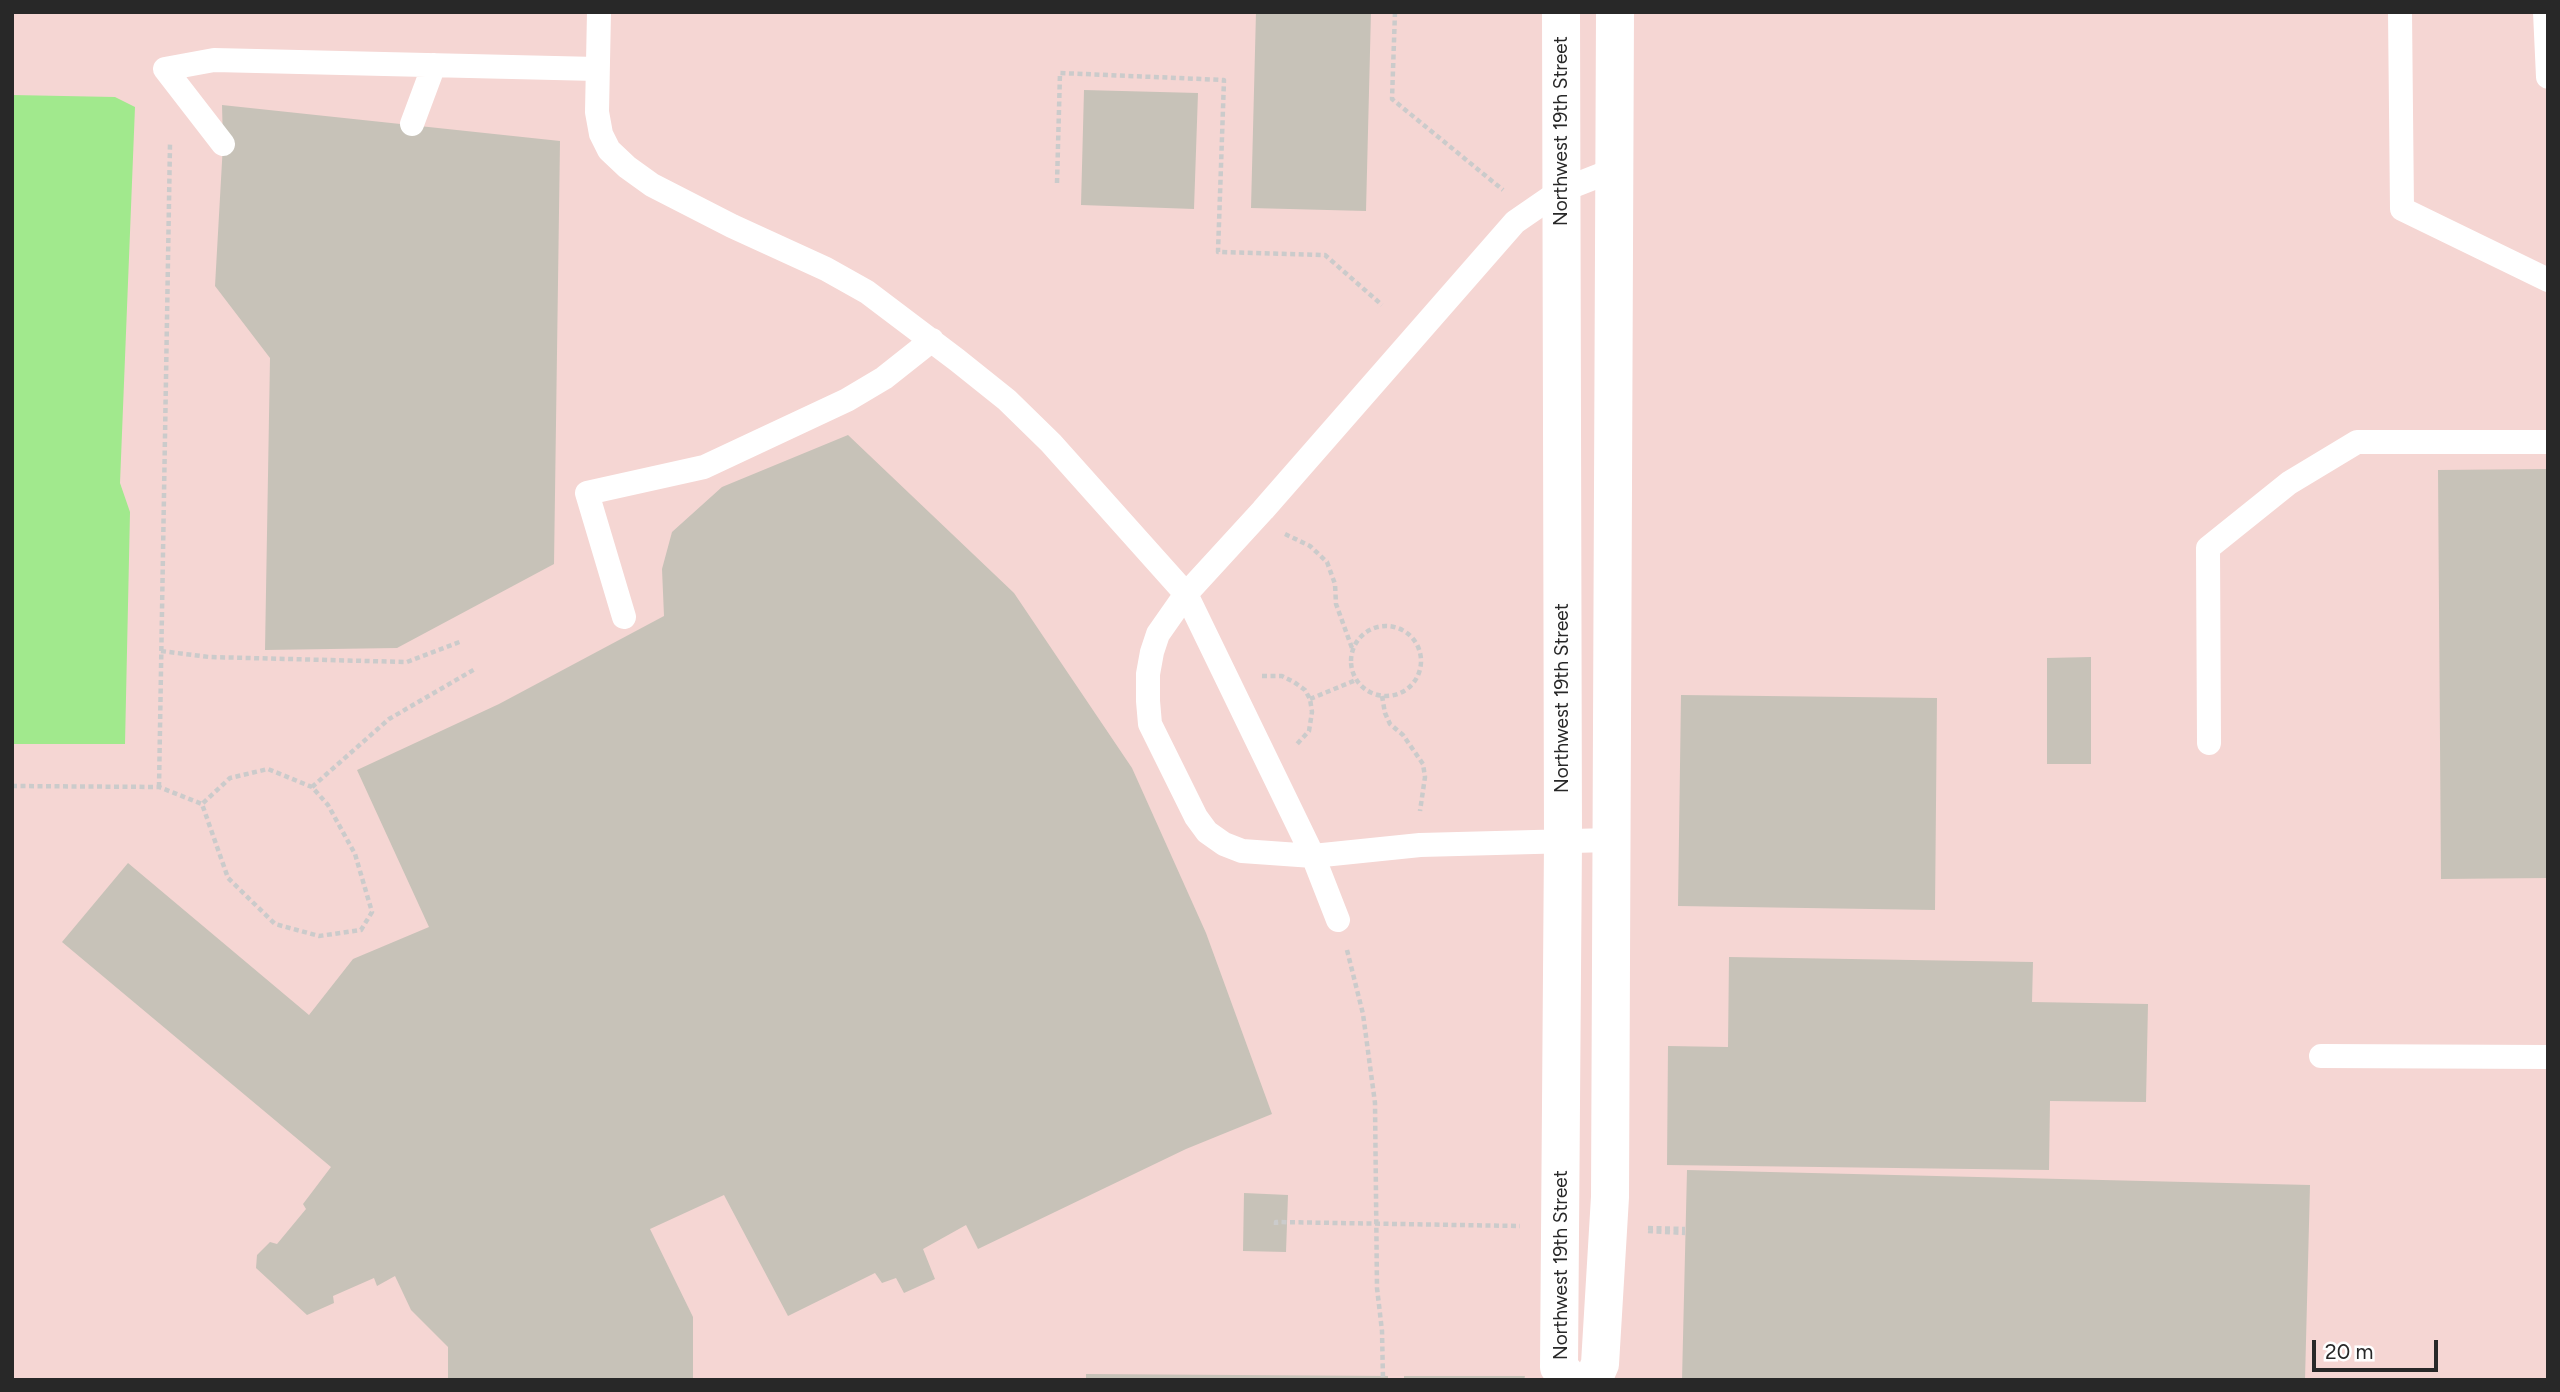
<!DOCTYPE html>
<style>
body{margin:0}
#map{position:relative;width:2560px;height:1392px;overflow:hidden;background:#ece6d7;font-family:Figtree,sans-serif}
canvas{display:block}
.frame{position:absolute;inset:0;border:14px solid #282828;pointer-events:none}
.scale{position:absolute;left:2312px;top:1340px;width:126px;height:32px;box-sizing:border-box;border:4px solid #282828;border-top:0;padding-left:9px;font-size:21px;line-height:24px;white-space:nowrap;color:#282828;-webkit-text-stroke:5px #fff;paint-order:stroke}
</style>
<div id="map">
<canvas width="2560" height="1392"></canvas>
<div class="frame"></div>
<div class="scale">20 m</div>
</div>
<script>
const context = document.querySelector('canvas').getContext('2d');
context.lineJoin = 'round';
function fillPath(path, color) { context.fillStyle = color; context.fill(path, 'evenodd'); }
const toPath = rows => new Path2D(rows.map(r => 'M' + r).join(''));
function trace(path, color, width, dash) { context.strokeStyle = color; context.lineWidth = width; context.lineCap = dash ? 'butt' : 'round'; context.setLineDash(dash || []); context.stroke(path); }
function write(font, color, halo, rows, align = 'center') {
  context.font = font + ' Figtree,sans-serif'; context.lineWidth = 5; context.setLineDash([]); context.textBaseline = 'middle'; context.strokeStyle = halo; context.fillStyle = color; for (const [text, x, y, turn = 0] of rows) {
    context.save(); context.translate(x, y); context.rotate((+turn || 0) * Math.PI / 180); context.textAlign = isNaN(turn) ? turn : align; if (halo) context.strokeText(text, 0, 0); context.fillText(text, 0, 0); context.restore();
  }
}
const medical = toPath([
 [12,12,2548,12,2548,1380,12,1380]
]);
const green = toPath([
 [12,95,115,97,135,107,120,483,130,512,125,744,12,744]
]);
const building = toPath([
 [1256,12,1371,12,1366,211,1251,208],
 [1084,90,1198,93,1194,209,1081,205],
 [222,105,560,141,554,564,397,648,265,650,270,358,215,286,223,144],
 [848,435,1014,593,1132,768,1206,933,1272,1114,1186,1149,978,1249,966,1225,923,1249,935,1279,904,1293,896,1278,882,1283,875,1273,788,1316,724,1195,650,1229,693,1317,693,1380,448,1380,448,1347,411,1310,395,1276,377,1286,374,1278,333,1296,334,1303,307,1315,256,1268,257,1255,270,1242,277,1244,306,1209,303,1204,331,1167,62,942,128,863,309,1015,353,959,429,927,357,770,499,704,664,616,662,569,672,532,722,487],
 [2548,469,2548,878,2441,879,2438,470],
 [2091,657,2091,764,2047,764,2047,658],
 [1681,695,1937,698,1935,910,1678,906],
 [1729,957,2033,962,2032,1002,2148,1004,2146,1102,2050,1101,2049,1170,1667,1165,1668,1046,1728,1047],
 [1687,1170,2310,1185,2305,1380,1682,1380],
 [1244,1193,1288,1195,1286,1252,1243,1251],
 [1086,1374,1388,1376,1388,1380,1086,1380],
 [1404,1376,1525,1376,1524,1380,1404,1380]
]);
const path = toPath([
 [1395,12,1392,99,1503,190],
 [1057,183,1060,73,1224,80,1218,252,1325,255,1382,305],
 [1285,534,1310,546,1327,562,1335,584,1336,604,1352,648],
 '1351 661a35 35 0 1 1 70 0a35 35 0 1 1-70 0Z',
 [161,651,209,657,407,662,462,641],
 [1262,676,1282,676,1294,682,1305,690,1310,699,1312,712,1309,731,1297,744],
 [1382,696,1385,713,1390,724,1403,735,1423,764,1425,777,1420,811],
 [1310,699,1356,680],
 [12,786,159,787,202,804,228,878,275,924,319,936,361,930,372,912,355,854,328,805,312,787,268,769,230,778,202,804],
 [159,787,170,144],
 [312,787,389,719,475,669],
 [1347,950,1363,1014,1375,1103,1377,1288,1382,1331,1383,1380],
 [1276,1225,1276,1222,1520,1226],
 [1648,1228,1685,1229],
 [1648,1231,1685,1233]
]);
const lane = toPath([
 [599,12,597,112,601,134,609,150,627,167,652,185,732,226,826,269,867,292,957,360,1007,400,1051,443,1186,594,1313,856,1338,920],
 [2400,12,2402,209,2548,280],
 [2545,12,2548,77],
 [412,124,434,65],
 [223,144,165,69,214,60,597,69],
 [624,617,587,493,704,467,847,400,884,378,932,340],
 [2209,743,2208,548,2289,483,2357,442,2548,442],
 [1610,840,1420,845,1313,856,1242,851,1224,844,1207,832,1196,817,1150,724,1148,701,1148,674,1152,652,1158,634,1186,594,1263,510,1515,222,1560,191,1616,169],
 [2321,1056,2548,1057]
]);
const street = toPath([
 [1561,12,1563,841,1559,1367,1570,1380],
 [1593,1380,1600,1364,1610,1197,1615,12]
]);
const streetNames = [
 ["Northwest 19th Street",1561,131,-90],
 ["Northwest 19th Street",1562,698,-90],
 ["Northwest 19th Street",1561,1265,-90]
];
fillPath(medical, '#f5d6d3');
fillPath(green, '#a1e98d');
fillPath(building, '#c7c2b8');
trace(path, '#cbcbcb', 4.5, [5, 3.5]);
trace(lane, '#fff', 24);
trace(street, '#fff', 38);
write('19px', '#282828', '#fff', streetNames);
</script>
